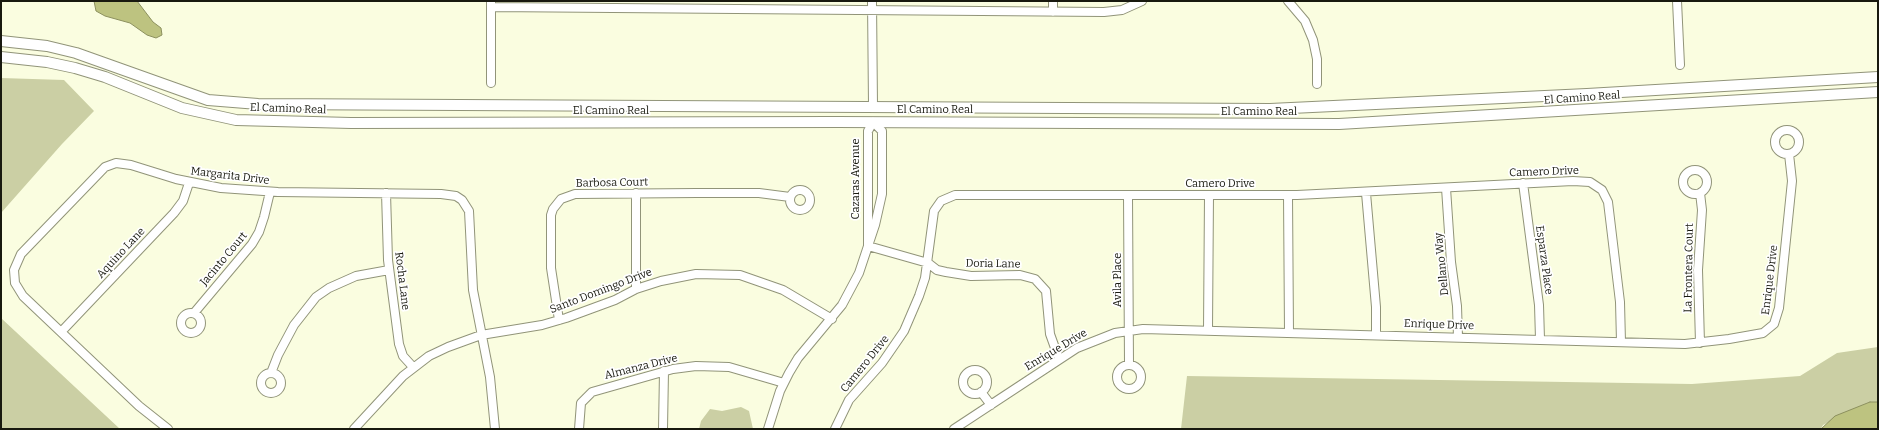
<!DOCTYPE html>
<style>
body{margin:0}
#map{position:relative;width:1879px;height:430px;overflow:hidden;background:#fafde0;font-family:Bitter,serif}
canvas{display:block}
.frame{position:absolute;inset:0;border:2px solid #18190f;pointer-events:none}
</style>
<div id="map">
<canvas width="1879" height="430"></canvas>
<div class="frame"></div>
</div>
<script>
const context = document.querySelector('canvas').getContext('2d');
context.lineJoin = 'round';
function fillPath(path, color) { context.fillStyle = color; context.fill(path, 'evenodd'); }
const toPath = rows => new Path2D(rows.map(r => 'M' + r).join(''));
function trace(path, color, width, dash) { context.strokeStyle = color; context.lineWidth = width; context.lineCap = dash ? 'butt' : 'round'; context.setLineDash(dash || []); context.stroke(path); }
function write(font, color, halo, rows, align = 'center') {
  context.font = font + ' Bitter,serif'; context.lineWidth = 3.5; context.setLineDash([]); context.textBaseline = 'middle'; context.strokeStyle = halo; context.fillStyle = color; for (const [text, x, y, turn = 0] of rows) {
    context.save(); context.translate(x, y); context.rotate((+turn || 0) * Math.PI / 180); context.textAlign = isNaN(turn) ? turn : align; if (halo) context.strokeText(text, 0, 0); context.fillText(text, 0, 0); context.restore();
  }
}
const green = toPath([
 [1,78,64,80,94,111,62,144,1,213],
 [1,318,120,429,1,429],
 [1878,347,1878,402,1870,402,1823,425,1821,429,1181,429,1187,376,1692,384,1800,376,1837,353],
 [741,407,749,411,753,429,699,429,701,421,710,409,722,411]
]);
const water = toPath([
 [94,1,137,1,153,22,161,28,162,35,156,38,147,35,130,23,105,16,96,11,94,1],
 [1870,402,1878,402,1878,429,1821,429,1835,416,1870,402]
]);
const minor = toPath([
 [872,1,873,106],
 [1288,1,1305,21,1313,40,1317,59,1317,84],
 [1677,1,1680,65],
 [491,7,1104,12,1122,10,1142,1],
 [1053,12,1053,1],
 [491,83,491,1],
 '1775 142a12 12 0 1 1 24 0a12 12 0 1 1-24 0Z',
 '1683 182a12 12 0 1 1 24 0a12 12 0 1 1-24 0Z',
 [1523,183,1539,305,1540,339],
 [1446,188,1451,262,1457,306,1458,337],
 '790 200a10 10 0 1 1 20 0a10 10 0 1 1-20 0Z',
 [386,193,388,260,399,344,403,356,413,367],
 [636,193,636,289],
 [1366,193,1376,307,1376,335],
 [1700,193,1702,210,1698,270,1700,343],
 [1128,195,1129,365],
 [1288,195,1289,333],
 [868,246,928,263,937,270,946,272,971,276,1020,275,1035,279,1046,291,1050,334,1059,359],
 [194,313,252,244,259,232,264,217,270,192],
 '181 323a10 10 0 1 1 20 0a10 10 0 1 1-20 0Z',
 [559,320,551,268,551,215,553,209,561,199,575,194,697,193,759,193,790,197],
 [1208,330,1209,195],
 [61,332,174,213,183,201,189,183],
 '1117 377a12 12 0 1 1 24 0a12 12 0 1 1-24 0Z',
 '963 382a12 12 0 1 1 24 0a12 12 0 1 1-24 0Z',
 [271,373,278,355,294,325,316,297,329,288,356,276,389,270],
 '261 383a10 10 0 1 1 20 0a10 10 0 1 1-20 0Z',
 [981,392,991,405],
 [168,429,139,406,23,296,15,283,14,270,21,254,105,167,116,163,131,165,176,179,221,188,278,192,441,194,456,196,462,200,469,211,473,290,490,377,495,429],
 [354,429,403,376,429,356,448,347,481,335,542,325,566,318,615,300,636,289,661,281,696,274,740,275,783,290,832,319],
 [579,429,581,403,592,392,673,369,696,366,729,367,784,383],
 [663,429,664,371],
 [768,429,780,391,789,373,798,358,842,305,859,273,875,225,882,194,882,131,873,122,868,131,868,246],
 [835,429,849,400,882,363,904,331,919,296,925,278,934,211,941,201,955,195,1297,195,1573,181,1590,182,1602,190,1608,202,1620,302,1621,342],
 [954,429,1077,348,1115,333,1143,329,1685,344,1729,339,1763,333,1774,324,1779,308,1792,181,1789,154]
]);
const major = toPath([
 [1,41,47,46,76,53,208,100,258,104,1270,109,1587,94,1878,77],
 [1,57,47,62,75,68,105,77,182,108,236,120,351,123,835,122,1339,124,1878,92]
]);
const streetNames = [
 ["El Camino Real",1582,98,-4],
 ["El Camino Real",288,109,2],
 ["El Camino Real",935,110],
 ["El Camino Real",611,111],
 ["El Camino Real",1259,112],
 ["Camero Drive",1544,172,-2],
 ["Margarita Drive",230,176,7],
 ["Cazaras Avenue",856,179,-90],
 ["Barbosa Court",612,183,-1],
 ["Camero Drive",1220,184],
 ["Aquino Lane",121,253,-47],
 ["Jacinto Court",224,259,-50],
 ["Esparza Place",1544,260,82],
 ["Doria Lane",993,264,1],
 ["Dellano Way",1442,264,-96],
 ["La Frontera Court",1689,268,-89],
 ["Avila Place",1118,280,-90],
 ["Enrique Drive",1770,280,-83],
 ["Rocha Lane",402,281,83],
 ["Santo Domingo Drive",601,291,-21],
 ["Enrique Drive",1439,325,2],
 ["Enrique Drive",1056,350,-31],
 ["Camero Drive",865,364,-51],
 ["Almanza Drive",641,367,-14]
];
fillPath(green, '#cbcfa4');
fillPath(water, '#bdc380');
trace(water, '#8c905e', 1);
trace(minor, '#919479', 10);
trace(major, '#919479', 12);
trace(minor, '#fff', 8);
trace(major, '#fff', 10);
write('11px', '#18190f', '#fff', streetNames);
</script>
